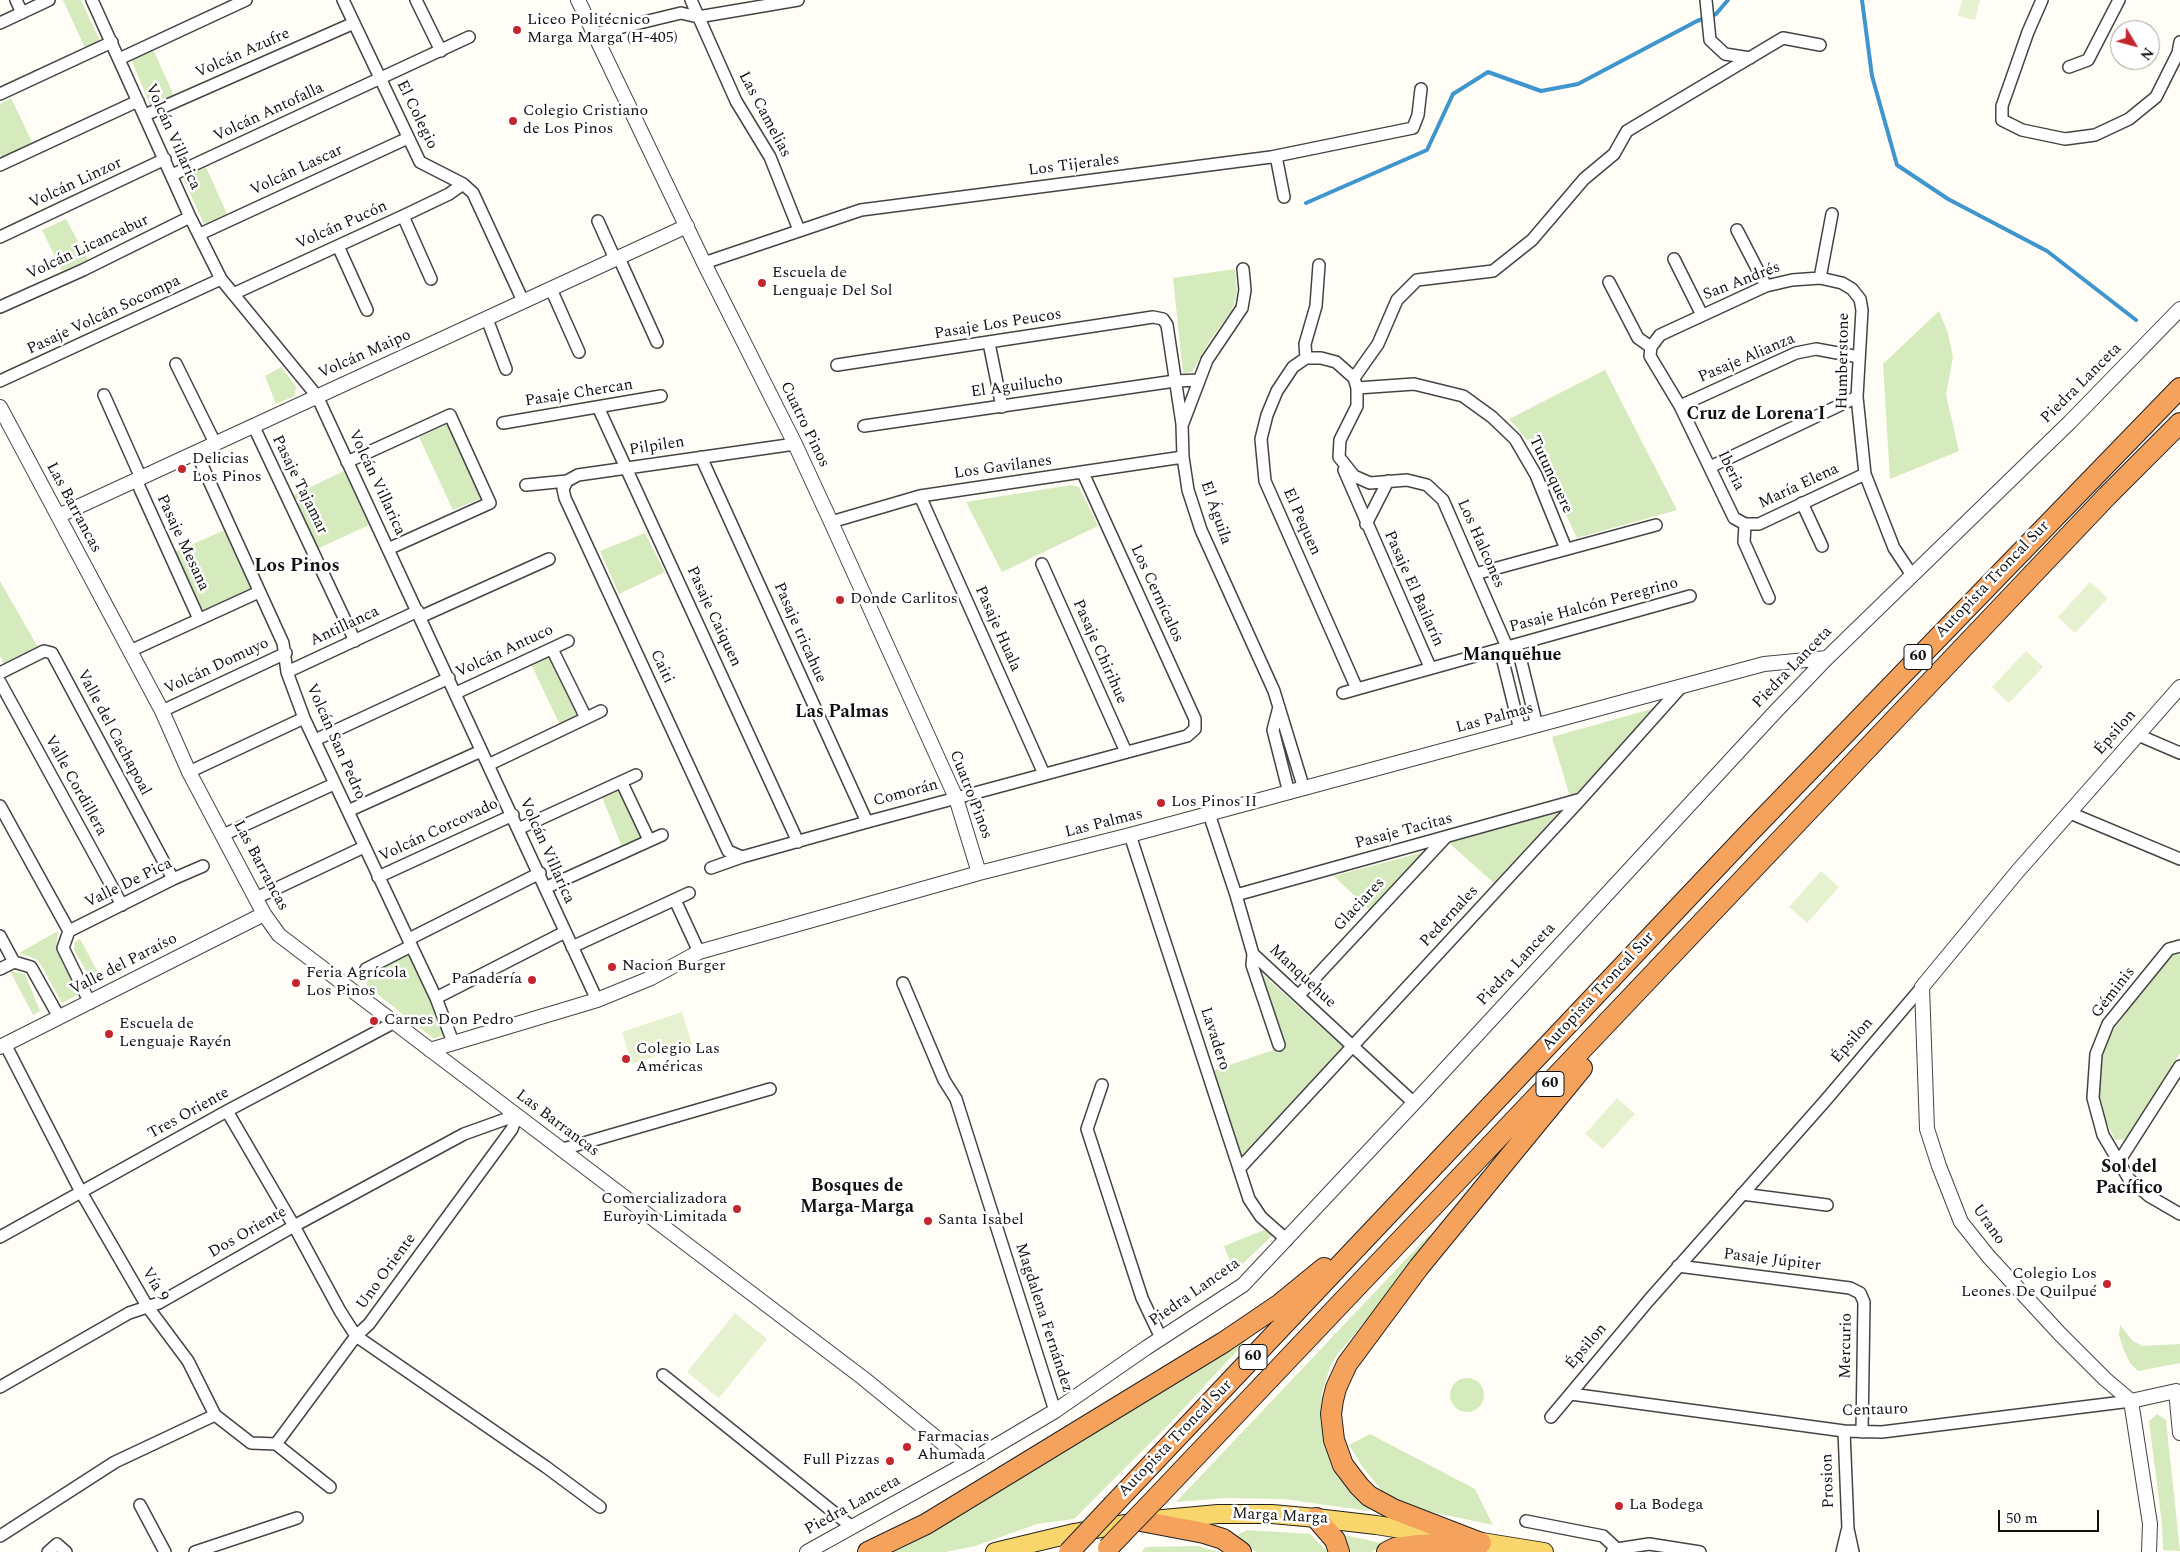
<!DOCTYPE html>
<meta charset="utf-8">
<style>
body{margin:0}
#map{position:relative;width:2180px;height:1552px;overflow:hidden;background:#fffdf5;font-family:Spectral,serif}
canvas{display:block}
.north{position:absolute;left:2110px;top:20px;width:50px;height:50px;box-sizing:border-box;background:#fff;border:1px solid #a0a0a0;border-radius:50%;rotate:127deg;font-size:14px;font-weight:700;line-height:20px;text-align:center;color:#111}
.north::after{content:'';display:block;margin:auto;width:18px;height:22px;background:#c4262e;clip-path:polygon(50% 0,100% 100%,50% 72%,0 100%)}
.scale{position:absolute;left:1998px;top:1510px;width:101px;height:22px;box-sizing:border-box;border:2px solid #111;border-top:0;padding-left:6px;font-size:15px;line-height:18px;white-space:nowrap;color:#111;-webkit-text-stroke:4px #fff;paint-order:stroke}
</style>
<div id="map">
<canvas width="2180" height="1552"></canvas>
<div class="north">N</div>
<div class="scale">50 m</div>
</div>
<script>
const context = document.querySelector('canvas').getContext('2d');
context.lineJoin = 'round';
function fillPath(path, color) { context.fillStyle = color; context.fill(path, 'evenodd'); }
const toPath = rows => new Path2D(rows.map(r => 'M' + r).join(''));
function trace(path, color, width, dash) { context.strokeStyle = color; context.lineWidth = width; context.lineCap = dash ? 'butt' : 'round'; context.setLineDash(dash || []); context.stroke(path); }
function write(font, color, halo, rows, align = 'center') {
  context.font = font + ' Spectral,serif'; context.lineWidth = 5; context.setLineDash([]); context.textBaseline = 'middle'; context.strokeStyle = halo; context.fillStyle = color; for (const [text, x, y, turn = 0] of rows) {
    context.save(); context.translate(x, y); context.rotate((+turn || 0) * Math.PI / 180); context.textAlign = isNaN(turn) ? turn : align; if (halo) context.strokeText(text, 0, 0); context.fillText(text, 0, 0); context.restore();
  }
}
const green = toPath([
 [63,0,81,0,100,41,85,48],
 [153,49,174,96,151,107,131,59],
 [11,98,32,142,2,158,0,153,0,104],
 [206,167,227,214,204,224,183,178],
 [66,219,88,260,62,271,42,230],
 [1235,269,1237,293,1232,310,1209,342,1192,372,1183,373,1173,278],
 [1939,311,1948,333,1953,357,1946,395,1959,451,1890,479,1883,364],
 [281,367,296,386,295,396,276,404,265,376],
 [1605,370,1677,510,1577,538,1540,460,1528,441,1509,419],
 [448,424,482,498,453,510,419,437],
 [344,471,369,525,317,549,292,496],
 [1071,485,1079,487,1098,526,1002,572,966,502],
 [227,529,253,588,202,611,175,552],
 [645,533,665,572,619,594,600,551],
 [0,581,40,651,6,668,0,656],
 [551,654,579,716,560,725,531,664],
 [1655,708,1571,800,1552,737],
 [624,785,648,839,622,847,602,797],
 [1561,810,1494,883,1449,843],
 [1424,852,1370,911,1334,876],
 [58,931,56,950,79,994,62,1003,38,960,19,953],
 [80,939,102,980,94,984,74,950,75,942],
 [410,954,446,1034,434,1039,366,985,370,973],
 [2180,954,2180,1053,2126,1139,2115,1140,2100,1109,2099,1073,2106,1040,2170,955],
 [10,971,25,974,40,1011,33,1015],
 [1259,971,1343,1047,1243,1158,1212,1071,1285,1046],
 [1269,1228,1274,1234,1234,1272,1224,1246],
 [1429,1235,1434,1238,1337,1355,1330,1367,1322,1393,1320,1419,1326,1449,1331,1463,1371,1507,1369,1511,1284,1499,1226,1498,1176,1502],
 [2120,1325,2133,1341,2142,1346,2180,1344,2180,1363,2138,1371,2130,1363,2123,1348,2119,1335],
 [1246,1338,1246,1341,1174,1419,1074,1519,1037,1524,975,1546,946,1552,888,1552],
 '1450 1395a17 17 0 1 1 34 0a17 17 0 1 1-34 0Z',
 [2157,1414,2166,1420,2180,1551,2163,1550,2162,1524,2149,1421],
 [1370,1434,1475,1489,1493,1525,1408,1507,1381,1490,1362,1466,1349,1445],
 [1247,1530,1310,1534,1328,1552,1256,1552,1237,1535],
 [1344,1535,1386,1544,1371,1552,1350,1552],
 [1197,1546,1220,1552,1142,1552,1145,1547]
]);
const pitch = toPath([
 [1962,0,1980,0,1975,20,1958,16],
 [2090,582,2108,598,2075,633,2058,617],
 [2026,651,2043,667,2009,703,1992,687],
 [1821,871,1839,887,1807,923,1789,907],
 [682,1012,692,1044,632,1064,622,1032],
 [1617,1098,1635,1114,1603,1149,1585,1134],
 [735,1313,767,1339,719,1398,687,1372]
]);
const stream = toPath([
 [1862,0,1872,76,1897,165,1948,199,2047,251,2136,320],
 [1306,203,1427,150,1453,94,1488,72,1541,91,1578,84,1697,21,1716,14,1728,0]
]);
const minor = toPath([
 [16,0,22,13],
 [92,0,190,217,221,279,317,396,597,1000],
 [343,0,420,162,463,184,473,193,523,301],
 [416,0,441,51],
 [691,0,736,101,770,157,799,230],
 [1706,0,1710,40,1725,54,1750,58],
 [2042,0,2028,32,2002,106,2002,120,2022,130,2065,139,2095,135,2129,119,2156,97,2178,53,2180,42],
 [0,23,49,0],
 [594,34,681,13,698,17,798,0],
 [119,59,246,0],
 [2069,67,2088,60,2119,0],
 [0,94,112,42],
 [145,115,354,23],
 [1276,156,1284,197],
 [0,165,138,101],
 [172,175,469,37],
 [403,216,431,279],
 [598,221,615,259],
 [1737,230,1766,286],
 [200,234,408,138],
 [0,237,165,159],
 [338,246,367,310],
 [619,258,657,342],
 [1674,259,1702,315],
 [704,263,861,210,1271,157,1413,128,1418,115,1421,89],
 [1820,278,1832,214],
 [1609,282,1638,338,1651,347],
 [551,289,579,352],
 [233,294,403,216,449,194,463,184],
 [0,307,83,270,190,217],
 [487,319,506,369],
 [989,343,1002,407],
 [1651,347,1660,335,1766,286,1792,280,1820,278,1842,283,1852,289,1860,299,1862,310,1857,397,1865,474,1894,548,1912,575],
 [1651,347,1650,356,1680,406,1734,518,1745,524],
 [1306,358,1321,358,1336,362,1354,378,1357,388,1357,406,1340,440,1339,457,1354,476,1370,483,1407,480,1427,485,1443,500,1507,647,1519,653,1537,726],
 [1306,358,1293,367,1277,391,1267,415,1261,439,1265,481,1357,689,1343,693],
 [1306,358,1305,344,1316,306,1319,265],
 [176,364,215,443],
 [837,365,1153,317,1163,319,1167,325,1182,424,1183,457,1188,490,1201,530,1274,691,1304,789],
 [1354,378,1378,344,1397,300,1417,280,1493,271,1532,240,1584,179,1614,154,1627,131,1783,38,1820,45],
 [0,381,221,279],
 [1357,388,1414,384,1463,396,1492,417,1515,439,1536,475,1566,549],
 [104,395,141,478],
 [1680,406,1796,353,1816,349,1859,357],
 [598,407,798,842],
 [503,423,661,396],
 [1183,423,1207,360,1242,308,1245,290,1243,269],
 [253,425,355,641],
 [864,426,1175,381,1199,380],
 [196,452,283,643,287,672,304,718,436,998,453,1042],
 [701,457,867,822],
 [347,462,450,415,490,503,388,549],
 [1710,467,1857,397],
 [1344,470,1430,667],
 [136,480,199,619],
 [567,481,563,489,565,498,728,851,742,857],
 [526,485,567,481,578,475,795,444],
 [920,496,1044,774],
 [1802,503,1822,546],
 [831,522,920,496,1183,457],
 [1366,524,1388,481],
 [1745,524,1759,524,1865,474],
 [1745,524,1744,542,1769,598],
 [1042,564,1126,752],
 [1475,574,1656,525],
 [420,617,549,559],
 [1507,647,1502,657,1520,730],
 [552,649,586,718],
 [130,651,259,592],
 [287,672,418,611],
 [0,673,44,651,52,653,173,879],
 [0,682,122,905],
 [1357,689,1690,596],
 [456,693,568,641],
 [1279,707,1273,730,1289,793],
 [162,711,286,653],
 [2138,735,2180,753],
 [315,740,449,678],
 [488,765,601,711],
 [189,772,304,718],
 [622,783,649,840],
 [0,806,69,931,63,948,90,1003],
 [348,811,481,751],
 [2070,813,2180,859],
 [1209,814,1236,895,1253,954,1414,1103],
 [518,829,636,775],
 [223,835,334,784],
 [1130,835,1249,1199,1261,1217,1287,1240],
 [711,868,742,857,867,822,1187,736,1195,729,1195,719,1083,473],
 [378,877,513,815],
 [545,888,662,835],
 [1236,895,1581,799],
 [256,898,364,847],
 [675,900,699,952],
 [69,931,173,879,203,866],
 [0,936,14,962,31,967,59,1017],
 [409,939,540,873],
 [2180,946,2169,949,2108,1024,2096,1054,2093,1098,2103,1135,2129,1179,2149,1196,2180,1214],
 [572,947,689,893],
 [1253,954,1252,965,1279,1045],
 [0,969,14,962],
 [366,969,411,946],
 [903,983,944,1080,956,1099,1055,1411],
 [1299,995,1445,838],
 [436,998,565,932],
 [5,1044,81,1192,147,1306,188,1361,215,1415,251,1443,276,1444,330,1487],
 [1102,1085,1087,1129,1142,1298,1161,1338],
 [227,1111,294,1226,340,1311,356,1336,546,1467,600,1507],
 [563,1149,770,1089],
 [2118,1163,2180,1066],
 [1239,1169,1581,799,1682,686],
 [1742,1194,1827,1205],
 [0,1237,227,1111,395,1022],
 [1678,1266,1850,1288,1860,1293,1864,1302,1862,1432],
 [663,1375,852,1527],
 [0,1387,129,1313,159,1303,294,1226,464,1134,517,1115],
 [1571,1394,1844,1431,1882,1432,2131,1401],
 [1551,1417,1649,1300,1825,1101,1922,987],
 [1844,1431,1848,1529,1853,1552],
 [276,1444,356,1336,369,1324,512,1129,517,1115],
 [140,1505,165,1552],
 [1526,1521,1603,1536,1617,1549],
 [0,1536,115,1462,215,1415],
 [48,1552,57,1544,66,1552],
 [195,1552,297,1518],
 [1612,1552,1617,1549,1649,1544,1700,1552],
 [1842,1552,1847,1531]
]);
const tertiary = toPath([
 [578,0,704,263,795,444,831,522,956,798,979,873],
 [0,407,162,711,189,772,264,914,279,935,863,1378,967,1463],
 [58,516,687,226],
 [0,1047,264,914],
 [430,1050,597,1000,651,978,699,952,979,873,1130,835,1764,664,1827,658],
 [2131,1401,2105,1379,2060,1334,1989,1257,1961,1222,1939,1166,1927,1129,1922,987,2017,872,2180,687],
 [2131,1401,2150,1524,2149,1552],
 [2131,1401,2176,1391,2180,1433],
 [807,1552,967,1463,1055,1411,1146,1348,1243,1285,1414,1103,1776,711,1827,658,2070,422,2180,309]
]);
const primary = toPath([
 [995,1552,1074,1533,1141,1521,1218,1514,1272,1514,1316,1518,1376,1525,1544,1552]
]);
const motorway = toPath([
 [1157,1497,2107,496,2180,423],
 [1113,1505,1746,836,2180,388],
 [1316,1518,1335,1540,1339,1552],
 [1141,1521,1204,1533,1223,1539,1241,1552],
 [1481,1543,1393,1509,1369,1496,1359,1486,1343,1465,1334,1440,1331,1414,1333,1400,1336,1388,1347,1364,1419,1267,1582,1068],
 [868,1552,926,1524,1224,1342,1280,1304,1324,1268],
 [1387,1552,1395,1548,1418,1545,1471,1543]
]);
const motorwayBridge = toPath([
 [1108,1548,1157,1497],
 [1069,1552,1113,1505]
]);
const markers = [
 [517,30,5,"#c4262e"],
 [513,121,5,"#c4262e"],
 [762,283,5,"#c4262e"],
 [182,469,5,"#c4262e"],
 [840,600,5,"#c4262e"],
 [1161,803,5,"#c4262e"],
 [612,967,5,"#c4262e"],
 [532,980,5,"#c4262e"],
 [296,983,5,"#c4262e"],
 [374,1021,5,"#c4262e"],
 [109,1034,5,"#c4262e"],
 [626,1059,5,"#c4262e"],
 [737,1209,5,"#c4262e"],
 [928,1221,5,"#c4262e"],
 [2107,1284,5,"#c4262e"],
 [907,1447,5,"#c4262e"],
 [890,1461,5,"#c4262e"],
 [1619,1506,5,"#c4262e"]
];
const shields = [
 [1918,657,28],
 [1550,1084,28],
 [1253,1357,28]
];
const shieldNames = [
 ["60",1918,657],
 ["60",1550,1084],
 ["60",1253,1357]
];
const poiNames = [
 ["Liceo Politécnico",527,21],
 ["Marga Marga (H-405)",527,39],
 ["Colegio Cristiano",523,112],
 ["de Los Pinos",523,130],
 ["Escuela de",772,274],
 ["Lenguaje Del Sol",772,292],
 ["Delicias",192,460],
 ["Los Pinos",192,478],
 ["Donde Carlitos",850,600],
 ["Los Pinos II",1171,803],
 ["Nacion Burger",622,967],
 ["Feria Agrícola",306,974],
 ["Los Pinos",306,992],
 ["Panadería",522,980,"right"],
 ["Carnes Don Pedro",384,1021],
 ["Escuela de",119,1025],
 ["Lenguaje Rayén",119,1043],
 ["Colegio Las",636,1050],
 ["Américas",636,1068],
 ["Comercializadora",727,1200,"right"],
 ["Euroyin Limitada",727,1218,"right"],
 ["Santa Isabel",938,1221],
 ["Colegio Los",2097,1275,"right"],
 ["Leones De Quilpué",2097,1293,"right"],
 ["Farmacias",917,1438],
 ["Ahumada",917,1456],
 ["Full Pizzas",880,1461,"right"],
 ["La Bodega",1629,1506]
];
const streetNames = [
 ["Volcán Azufre",243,54,-24],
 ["Volcán Antofalla",269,113,-25],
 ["El Colegio",416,115,64],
 ["Las Camelias",764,115,62],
 ["Volcán Villarica",172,137,66],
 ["Los Tijerales",1074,166,-7],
 ["Volcán Lascar",297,171,-25],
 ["Volcán Linzor",76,184,-25],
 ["Volcán Pucón",342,226,-24],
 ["Volcán Licancabur",88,248,-25],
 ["San Andrés",1742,282,-21],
 ["Pasaje Volcán Socompa",104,316,-25],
 ["Pasaje Los Peucos",998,325,-9],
 ["Volcán Maipo",365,355,-24],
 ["Pasaje Alianza",1747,359,-23],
 ["Humberstone",1844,361,-89],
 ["Piedra Lanceta",2082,384,-45],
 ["El Aguilucho",1017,387,-8],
 ["Pasaje Chercan",579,394,-9],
 ["Cuatro Pinos",804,425,64],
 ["Pilpilen",657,447,-9],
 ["Los Gavilanes",1003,468,-8],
 ["Iberia",1730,471,64],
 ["Tutunquere",1550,475,65],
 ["Volcán Villarica",376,483,65],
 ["Pasaje Tajamar",299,485,64],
 ["María Elena",1799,487,-25],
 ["Las Barrancas",73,508,62],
 ["El Águila",1215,513,71],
 ["El Pequen",1301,522,66],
 ["Pasaje Mesana",182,543,65],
 ["Los Halcones",1480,544,66],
 ["Autopista Troncal Sur",1993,580,-46],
 ["Pasaje El Bailarín",1413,589,66],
 ["Los Cernícalos",1156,594,65],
 ["Pasaje Halcón Peregrino",1594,606,-15],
 ["Pasaje Caiquen",713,617,65],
 ["Antillanca",345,627,-25],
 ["Pasaje Huala",997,629,66],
 ["Pasaje tricahue",799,633,66],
 ["Volcán Antuco",505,652,-25],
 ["Pasaje Chirihue",1099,652,66],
 ["Volcán Domuyo",217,667,-25],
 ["Caiti",661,667,65],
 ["Piedra Lanceta",1793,668,-46],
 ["Las Palmas",1495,719,-15],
 ["Valle del Cachapoal",113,733,62],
 ["Épsilon",2116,733,-49],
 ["Volcán San Pedro",335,742,66],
 ["Valle Cordillera",75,786,61],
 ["Comorán",906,794,-15],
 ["Cuatro Pinos",970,795,69],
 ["Las Palmas",1104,824,-14],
 ["Volcán Corcovado",439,831,-25],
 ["Pasaje Tacitas",1404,832,-15],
 ["Volcán Villarica",546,851,66],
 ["Las Barrancas",260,866,62],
 ["Valle De Pica",129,884,-26],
 ["Glaciares",1360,905,-47],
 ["Pedernales",1450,917,-47],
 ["Valle del Paraíso",124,965,-27],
 ["Piedra Lanceta",1517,965,-47],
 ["Manquehue",1302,977,43],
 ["Autopista Troncal Sur",1599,992,-47],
 ["Géminis",2114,993,-52],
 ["Lavadero",1214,1039,72],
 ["Épsilon",1853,1041,-49],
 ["Tres Oriente",189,1114,-29],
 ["Las Barrancas",557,1124,37],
 ["Urano",1988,1225,55],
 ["Dos Oriente",248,1233,-30],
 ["Pasaje Júpiter",1772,1261,7],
 ["Uno Oriente",387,1272,-54],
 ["Vía 9",154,1285,59],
 ["Piedra Lanceta",1195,1293,-35],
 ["Magdalena Fernández",1043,1318,72],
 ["Mercurio",1847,1346,-89],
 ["Épsilon",1587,1347,-50],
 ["Centauro",1875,1411,-2],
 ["Autopista Troncal Sur",1176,1439,-46],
 ["Prosion",1829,1481,-92],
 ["Piedra Lanceta",853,1506,-29],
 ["Marga Marga",1280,1517,3]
];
const neighbourhoodNames = [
 ["Cruz de Lorena I",1756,415],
 ["Manquehue",1512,656],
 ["Las Palmas",842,713],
 ["Sol del",2129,1168],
 ["Pacífico",2129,1189],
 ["Bosques de",857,1187],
 ["Marga-Marga",857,1208]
];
const quarterNames = [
 ["Los Pinos",297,567]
];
fillPath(green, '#d5ebbd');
fillPath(pitch, '#e6f2cf');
trace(stream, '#3f96cf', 4);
trace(minor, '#444', 14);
trace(tertiary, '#444', 16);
trace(primary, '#222', 20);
trace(motorway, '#222', 22);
trace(minor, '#fff', 11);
trace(tertiary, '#fff', 14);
trace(primary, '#f9d66b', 18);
trace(motorway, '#f5a25d', 20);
trace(motorwayBridge, '#222', 22, []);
trace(motorwayBridge, '#f5a25d', 20);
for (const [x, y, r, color] of markers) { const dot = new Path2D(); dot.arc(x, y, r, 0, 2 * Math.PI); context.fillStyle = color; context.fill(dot); trace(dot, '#fff', 2); }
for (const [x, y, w] of shields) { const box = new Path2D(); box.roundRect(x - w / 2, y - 12.5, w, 25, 4); context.fillStyle = '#fff'; context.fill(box); trace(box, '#111', 1); }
write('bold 15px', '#111', null, shieldNames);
write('16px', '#111', '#fff', poiNames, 'left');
write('16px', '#111', '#fff', streetNames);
write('bold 18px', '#111', '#fff', neighbourhoodNames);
write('bold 19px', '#111', '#fff', quarterNames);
</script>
